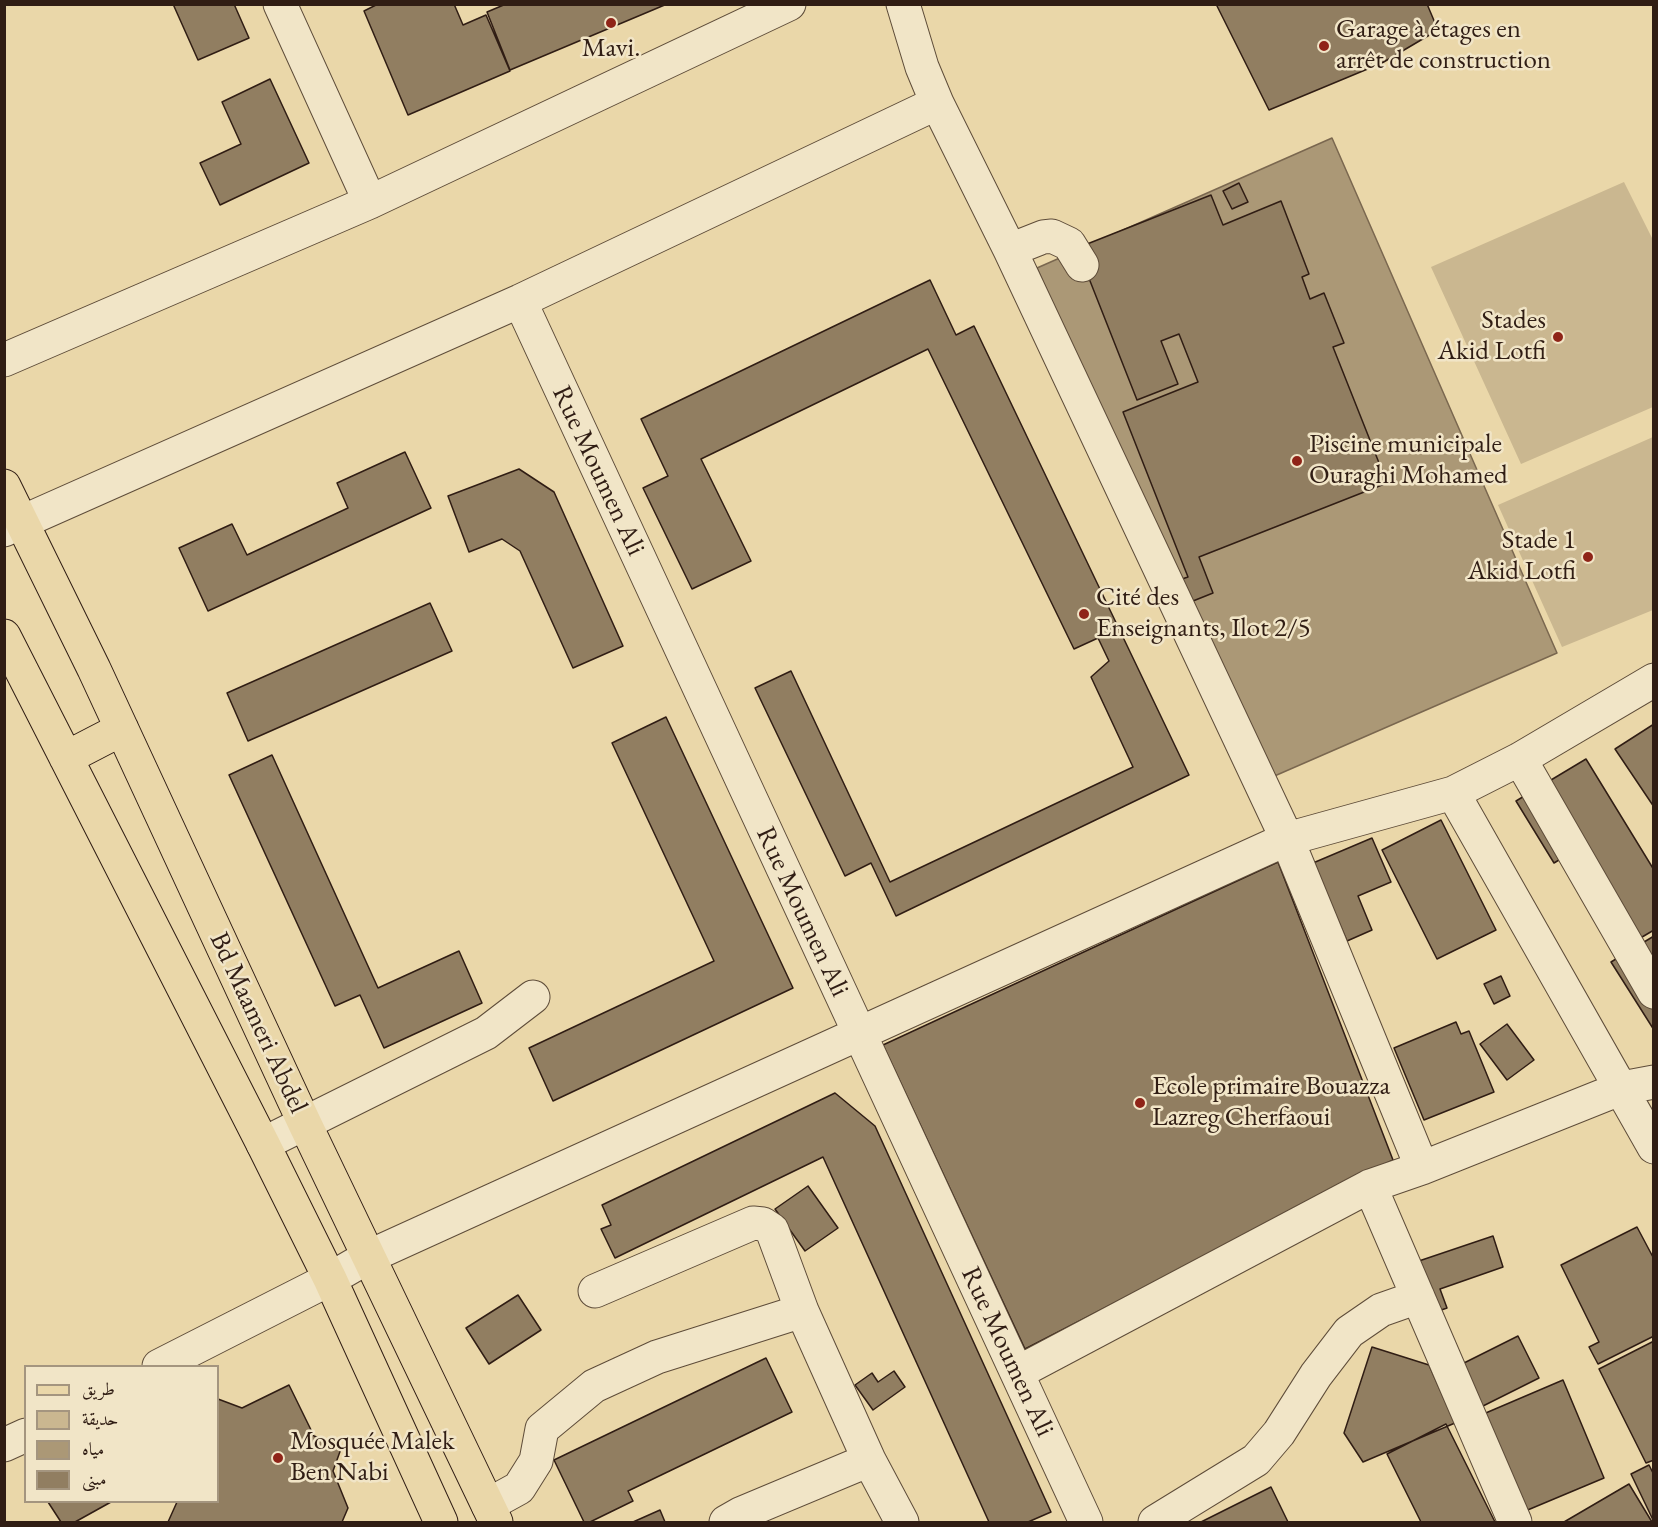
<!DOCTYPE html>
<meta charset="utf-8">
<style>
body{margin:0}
#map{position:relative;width:1658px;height:1527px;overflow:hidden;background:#ead7a9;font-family:"EB Garamond",Amiri,serif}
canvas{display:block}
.frame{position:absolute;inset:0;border:6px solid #301d14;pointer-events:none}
.legend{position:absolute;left:24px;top:1365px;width:195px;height:138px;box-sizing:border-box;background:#f1e5c7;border:2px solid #a4957f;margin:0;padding:8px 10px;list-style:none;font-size:18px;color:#301d14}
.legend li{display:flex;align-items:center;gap:12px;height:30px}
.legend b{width:30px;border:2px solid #a4957f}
</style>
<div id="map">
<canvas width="1658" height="1527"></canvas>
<div class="frame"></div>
<ul class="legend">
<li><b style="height:8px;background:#ead7a9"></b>طريق</li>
<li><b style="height:16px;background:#cab790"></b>حديقة</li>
<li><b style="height:16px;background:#ab9876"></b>مياه</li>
<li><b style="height:16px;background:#917e61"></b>مبنى</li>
</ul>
</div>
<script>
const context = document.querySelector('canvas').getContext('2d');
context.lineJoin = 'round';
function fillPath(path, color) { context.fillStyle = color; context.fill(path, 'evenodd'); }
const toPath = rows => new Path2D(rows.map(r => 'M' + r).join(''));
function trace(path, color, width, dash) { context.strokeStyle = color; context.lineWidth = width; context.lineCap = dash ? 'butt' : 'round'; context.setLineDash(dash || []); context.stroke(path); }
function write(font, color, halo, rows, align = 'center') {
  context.font = font + ' "EB Garamond",serif'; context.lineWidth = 5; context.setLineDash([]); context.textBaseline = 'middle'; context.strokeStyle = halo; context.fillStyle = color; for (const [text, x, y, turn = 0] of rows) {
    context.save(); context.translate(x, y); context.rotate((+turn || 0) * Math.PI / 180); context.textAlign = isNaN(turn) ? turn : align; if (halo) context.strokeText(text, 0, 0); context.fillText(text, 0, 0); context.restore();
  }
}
const green = toPath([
 [1624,182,1653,240,1653,407,1521,464,1431,267],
 [1653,437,1653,610,1562,647,1498,505]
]);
const water = toPath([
 [1332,138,1557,653,1263,781,1037,268,1332,138]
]);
const building = toPath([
 [173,4,234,4,249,38,198,60,173,4],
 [378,4,454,4,463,25,486,15,510,71,408,115,364,11,378,4],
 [506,4,667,4,510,70,487,12,506,4],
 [1216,4,1427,4,1438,30,1382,63,1269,110,1216,4],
 [270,79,309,163,220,205,200,163,241,144,222,102,270,79],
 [1239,183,1248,202,1232,209,1223,191,1239,183],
 [1211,195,1223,225,1281,201,1309,274,1302,277,1310,299,1324,293,1344,343,1333,347,1387,483,1199,557,1213,593,1188,603,1179,580,1188,577,1123,412,1198,382,1179,334,1161,341,1178,384,1137,400,1077,248,1211,195],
 [930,280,956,335,974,326,1189,775,896,916,871,863,845,876,755,688,791,671,890,882,1133,767,1091,677,1109,661,1098,638,1074,649,928,349,701,459,751,561,692,589,643,488,668,476,641,419,930,280],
 [405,452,431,508,208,611,179,548,232,524,247,555,348,508,337,483,405,452],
 [519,469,554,492,623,646,573,668,520,551,502,539,469,552,448,496,519,469],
 [430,603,452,651,248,741,227,693,430,603],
 [666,717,793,988,553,1101,529,1048,714,961,612,743,666,717],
 [1654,724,1654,807,1615,749,1654,724],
 [272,755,378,988,459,951,482,1003,384,1048,360,995,335,1006,229,775,272,755],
 [1586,759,1654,870,1654,930,1620,950,1564,857,1554,863,1516,801,1586,759],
 [1441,820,1496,930,1437,959,1382,850,1441,820],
 [1372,838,1391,882,1358,896,1372,930,1347,941,1313,863,1372,838],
 [1278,862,1393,1160,1025,1349,883,1045,1278,862],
 [1654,936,1654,1030,1611,962,1654,936],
 [1501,976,1510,996,1494,1004,1484,984,1501,976],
 [1456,1022,1461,1034,1469,1031,1494,1092,1424,1120,1394,1048,1456,1022],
 [1507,1024,1534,1060,1507,1080,1480,1044,1507,1024],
 [835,1093,875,1126,1051,1512,1028,1522,989,1522,823,1157,615,1258,601,1229,611,1225,602,1205,835,1093],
 [808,1186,838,1228,805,1251,775,1209,808,1186],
 [1637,1227,1654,1259,1654,1336,1598,1364,1589,1347,1599,1342,1561,1265,1637,1227],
 [1493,1236,1503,1267,1440,1289,1447,1308,1427,1315,1410,1264,1493,1236],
 [518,1295,541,1330,489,1364,466,1328,518,1295],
 [1518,1336,1539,1378,1473,1411,1452,1369,1518,1336],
 [1654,1341,1654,1460,1646,1463,1599,1369,1654,1341],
 [1372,1347,1429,1365,1455,1423,1363,1462,1344,1433,1372,1347],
 [766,1358,792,1412,628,1491,633,1501,590,1522,584,1522,554,1460,766,1358],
 [894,1371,905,1387,873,1410,855,1385,872,1373,878,1382,894,1371],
 [1563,1380,1604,1478,1499,1522,1467,1421,1563,1380],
 [289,1385,314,1436,342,1446,333,1471,348,1508,342,1522,168,1522,177,1502,218,1502,218,1399,242,1408,289,1385],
 [1446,1424,1495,1522,1421,1522,1387,1454,1446,1424],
 [1649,1465,1654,1475,1654,1522,1631,1474,1649,1465],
 [1629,1484,1652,1522,1564,1522,1629,1484],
 [1271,1487,1288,1522,1201,1522,1271,1487],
 [48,1502,111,1502,75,1522,61,1522,48,1502],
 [660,1510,665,1522,633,1522,660,1510]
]);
const minor = toPath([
 [280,4,370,202],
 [903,4,922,67,937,103,1010,250,1287,839,1422,1168],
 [1010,250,1043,237,1052,236,1069,244,1082,265],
 [520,301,1086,1522],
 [4,360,370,202,789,4],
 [4,530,520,301,937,103],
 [1520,759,1654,992],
 [1453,793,1654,1147],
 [263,1144,486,1033,533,997],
 [1370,1186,1515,1522],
 [595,1291,753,1223,763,1224,772,1230,802,1311,869,1460,902,1522],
 [159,1366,330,1279,368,1257,1287,839,1453,793,1520,759,1654,680],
 [1017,1373,1370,1186,1422,1168,1622,1088,1654,1082],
 [4,1445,26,1435],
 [488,1505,519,1488,536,1461,542,1429,594,1386,657,1357,802,1311],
 [726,1522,740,1514,869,1460],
 [1155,1522,1256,1460,1279,1433,1316,1375,1349,1332,1381,1310,1418,1297]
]);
const major = toPath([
 [4,486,94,669,304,1122,496,1522],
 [4,636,263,1144,330,1279,441,1522],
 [66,758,122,729]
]);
const markers = [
 [611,23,6,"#8f2418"],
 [1324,46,6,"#8f2418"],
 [1558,337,6,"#8f2418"],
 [1297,461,6,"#8f2418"],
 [1588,557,6,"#8f2418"],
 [1084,614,6,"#8f2418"],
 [1140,1103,6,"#8f2418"],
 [278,1458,6,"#8f2418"]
];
const poiNames = [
 ["Garage à étages en",1336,30],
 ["arrêt de construction",1336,61],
 ["Mavi.",611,49,"center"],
 ["Stades",1546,321,"right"],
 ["Akid Lotfi",1546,352,"right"],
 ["Piscine municipale",1309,445],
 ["Ouraghi Mohamed",1309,476],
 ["Stade 1",1576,541,"right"],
 ["Akid Lotfi",1576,572,"right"],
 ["Cité des",1096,598],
 ["Enseignants, Ilot 2/5",1096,629],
 ["Ecole primaire Bouazza",1152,1087],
 ["Lazreg Cherfaoui",1152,1118],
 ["Mosquée Malek",290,1442],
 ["Ben Nabi",290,1473]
];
const streetNames = [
 ["Rue Moumen Ali",598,471,65],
 ["Rue Moumen Ali",802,912,65],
 ["Bd Maameri Abdel",258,1023,65],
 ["Rue Moumen Ali",1007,1352,65]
];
fillPath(green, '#cab790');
fillPath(water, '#ab9876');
trace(water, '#7a674f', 1.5);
fillPath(building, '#917e61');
trace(building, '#301d14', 1.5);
trace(minor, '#5e4c39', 35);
trace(major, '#301d14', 35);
trace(minor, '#f1e5c7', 33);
trace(major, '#ead7a9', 33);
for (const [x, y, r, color] of markers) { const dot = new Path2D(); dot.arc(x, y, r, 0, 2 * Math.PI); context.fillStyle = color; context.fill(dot); trace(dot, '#f1e5c7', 2); }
write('27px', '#301d14', '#f1e5c7', poiNames, 'left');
write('27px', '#301d14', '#f1e5c7', streetNames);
</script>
